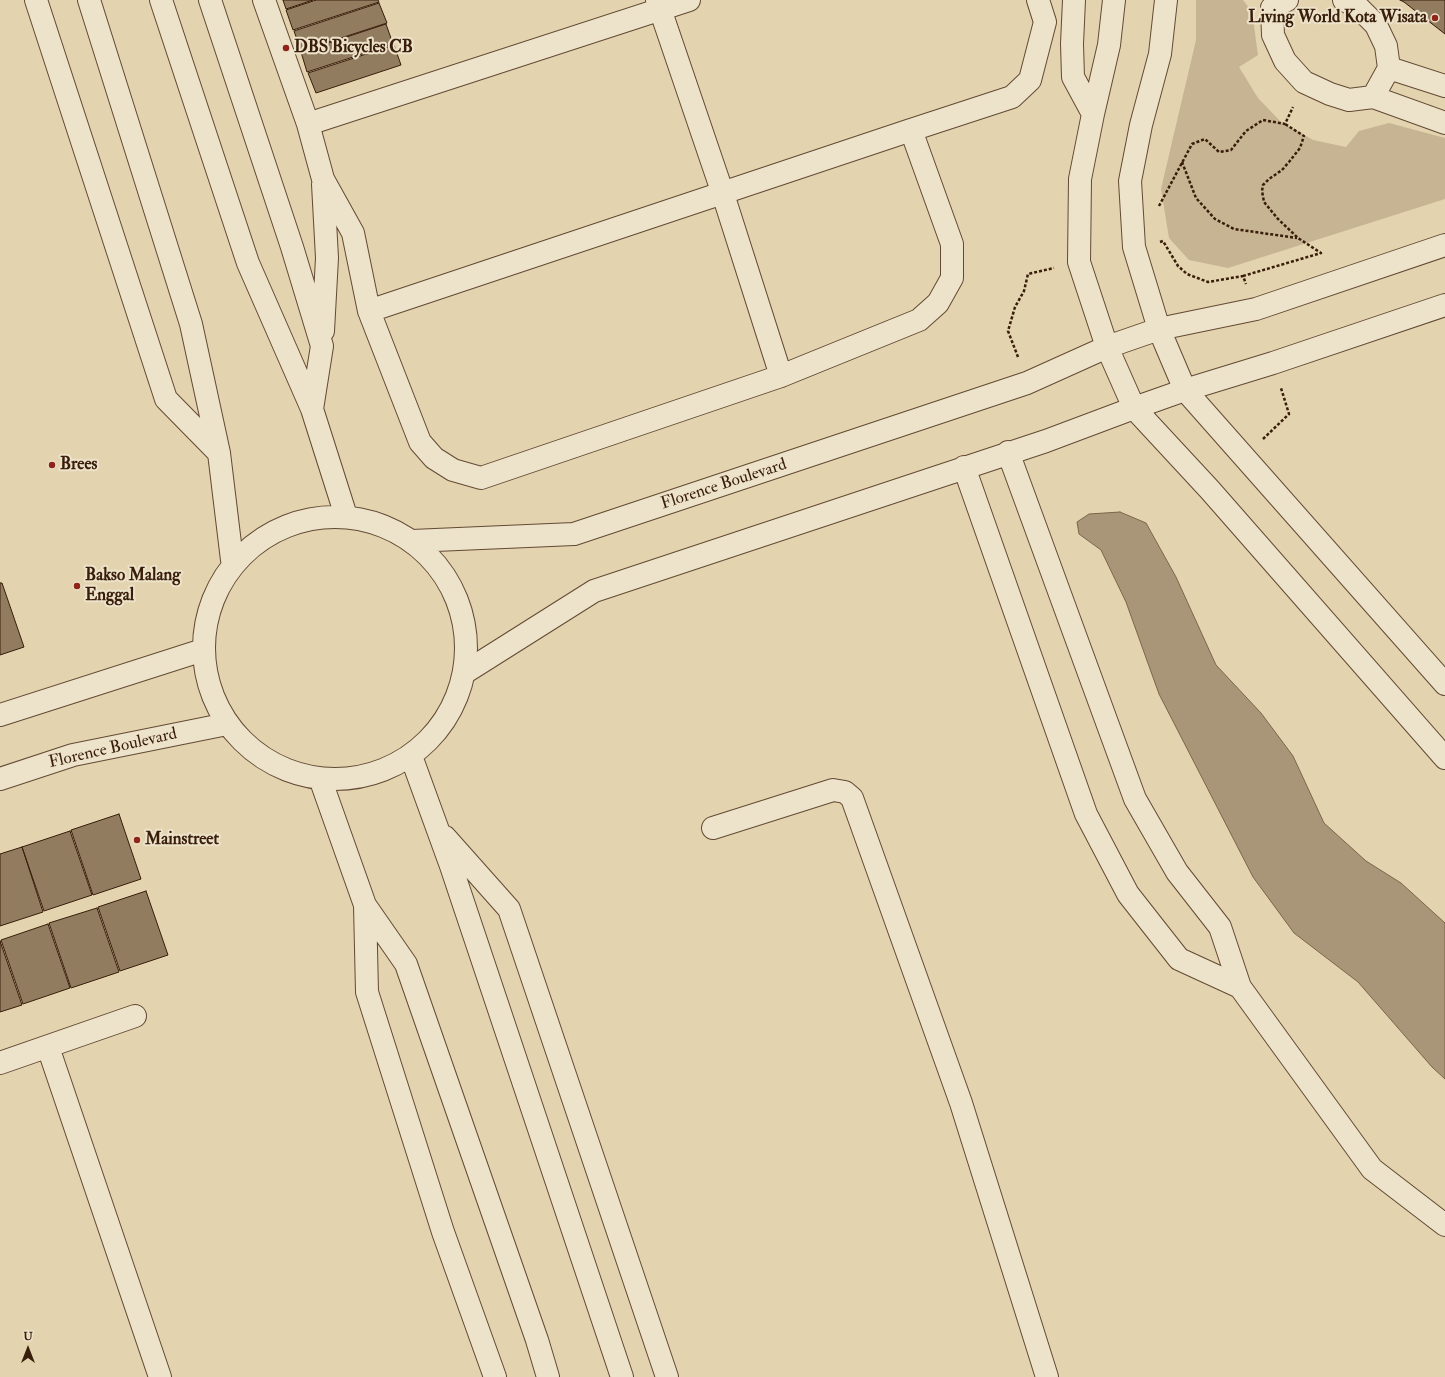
<!DOCTYPE html>
<style>
body{margin:0}
#map{position:relative;width:1445px;height:1377px;overflow:hidden;background:#e3d3ae;font-family:"IM FELL Double Pica",serif}
canvas{display:block}
.north{position:absolute;left:8px;top:1329px;width:40px;height:40px;-webkit-text-stroke:3px #ede2ca;paint-order:stroke;rotate:0deg;font-size:11px;font-weight:700;line-height:16px;text-align:center;color:#381d0b}
.north::after{content:'';display:block;margin:auto;width:14px;height:18px;background:#381d0b;clip-path:polygon(50% 0,100% 100%,50% 72%,0 100%)}
</style>
<div id="map">
<canvas width="1445" height="1377"></canvas>
<div class="north">U</div>
</div>
<script>
const context = document.querySelector('canvas').getContext('2d');
context.lineJoin = 'round';
function fillPath(path, color) { context.fillStyle = color; context.fill(path, 'evenodd'); }
const toPath = rows => new Path2D(rows.map(r => 'M' + r).join(''));
function trace(path, color, width, dash) { context.strokeStyle = color; context.lineWidth = width; context.lineCap = dash ? 'butt' : 'round'; context.setLineDash(dash || []); context.stroke(path); }
function write(font, color, halo, rows, align = 'center') {
  context.font = font + ' "IM FELL Double Pica",serif'; context.lineWidth = 4; context.setLineDash([]); context.textBaseline = 'middle'; context.strokeStyle = halo; context.fillStyle = color; for (const [text, x, y, turn = 0] of rows) {
    context.save(); context.translate(x, y); context.rotate((+turn || 0) * Math.PI / 180); context.textAlign = isNaN(turn) ? turn : align; if (halo) context.strokeText(text, 0, 0); context.fillText(text, 0, 0); context.restore();
  }
}
const green = toPath([
 [1196,0,1243,0,1252,12,1258,55,1239,67,1258,98,1280,121,1313,140,1346,147,1359,131,1389,123,1445,138,1445,199,1228,268,1189,260,1169,238,1161,189,1196,40]
]);
const water = toPath([
 [1120,512,1146,523,1176,577,1216,665,1261,713,1293,756,1324,823,1366,861,1401,883,1445,923,1445,1079,1432,1067,1358,982,1294,933,1253,877,1159,694,1126,602,1101,550,1079,534,1077,522,1089,514,1120,512]
]);
const building = toPath([
 [283,0,313,0,286,9,283,0],
 [316,0,378,0,379,2,293,30,286,10,316,0],
 [1400,0,1445,0,1445,34,1404,2,1400,0],
 [379,3,387,23,301,51,294,31,379,3],
 [386,24,393,44,307,72,301,52,386,24],
 [394,45,401,65,316,93,308,73,394,45],
 [0,583,2,583,24,647,0,655,0,583],
 [119,814,141,879,93,895,71,830,119,814],
 [70,831,92,895,44,911,22,847,70,831],
 [22,847,43,912,0,926,0,854,22,847],
 [146,891,168,955,120,971,98,907,146,891],
 [97,908,119,972,71,988,49,923,97,908],
 [48,924,70,988,23,1004,1,940,48,924],
 [0,941,22,1005,0,1012,0,941]
]);
const path = toPath([
 [1182,162,1196,198,1215,219,1234,229,1297,238],
 [1159,206,1192,144,1205,139,1219,152,1231,150,1246,131,1263,120,1285,124,1293,107],
 [1160,242,1163,241,1178,266,1187,274,1208,282,1243,276,1246,284],
 [1243,276,1321,253,1298,238,1278,219,1264,202,1262,191,1263,185,1269,179,1282,170,1289,162,1300,148,1304,136,1285,124],
 [1018,357,1008,331,1015,307,1024,291,1028,274,1054,268],
 [1263,439,1289,414,1281,388]
]);
const minor = toPath([
 [36,0,166,399,219,453],
 [89,0,191,324,219,453,232,560],
 [161,0,248,263,312,409,346,516],
 [210,0,292,247,322,346,312,409],
 [264,0,308,124,323,179,353,233,369,311,420,442,434,458,453,470,481,478,781,376,919,320,938,303,952,278,952,244,911,130,1012,97,1030,80,1045,22,1038,0],
 [657,0,723,194,781,376],
 [1074,0,1072,44,1073,77,1093,114],
 [1114,0,1109,45,1093,114,1080,179,1079,262,1107,347,1134,408,1210,490,1445,758],
 [1166,0,1160,54,1141,125,1130,181,1134,247,1159,329,1185,390,1445,684],
 [1287,0,1272,8,1273,35,1285,61,1304,82,1330,94,1349,100,1373,97,1445,123],
 [1344,0,1359,8,1376,25,1386,46,1389,68,1373,97],
 [1389,68,1445,86],
 [308,124,689,0],
 [369,311,911,130],
 [323,331,327,258,323,184],
 [964,467,1086,814,1128,894,1179,959,1240,987,1220,927,1177,872,1135,799,1008,452],
 '204 648a131 131 0 1 1 262 0a131 131 0 1 1-262 0Z',
 [412,541,574,534,1027,383,1107,347,1159,329,1256,309,1445,245],
 [464,673,594,591,1046,441,1134,408,1185,390,1273,363,1445,305],
 [0,715,203,650],
 [411,756,451,866,622,1377],
 [0,779,73,755,227,724],
 [321,781,365,905,406,964,537,1340,548,1377],
 [713,828,833,790,845,792,852,798,961,1103,1047,1377],
 [445,837,509,909,667,1377],
 [365,905,367,992,443,1232,495,1377],
 [1240,987,1372,1169,1445,1225],
 [48,1047,160,1377],
 [0,1063,135,1016]
]);
const markers = [
 [1435,18,4,"#8f2418"],
 [286,48,4,"#8f2418"],
 [52,465,4,"#8f2418"],
 [77,586,4,"#8f2418"],
 [137,840,4,"#8f2418"]
];
const poiNames = [
 ["Living World Kota Wisata",1427,18,"right"],
 ["DBS Bicycles CB",294,48],
 ["Brees",60,465],
 ["Bakso Malang",85,576],
 ["Enggal",85,596],
 ["Mainstreet",145,840]
];
const streetNames = [
 ["Florence Boulevard",724,485,-18],
 ["Florence Boulevard",113,749,-13]
];
fillPath(green, '#c6b492');
fillPath(water, '#a99577');
trace(water, '#7c654c', 1);
fillPath(building, '#917c60');
trace(building, '#381d0b', 1);
trace(minor, '#634a34', 24);
trace(path, '#381d0b', 2.5, [3, 2]);
trace(minor, '#ede2ca', 22);
for (const [x, y, r, color] of markers) { const dot = new Path2D(); dot.arc(x, y, r, 0, 2 * Math.PI); context.fillStyle = color; context.fill(dot); trace(dot, '#ede2ca', 1.5); }
write('bold 17px', '#381d0b', '#ede2ca', poiNames, 'left');
write('17px', '#381d0b', '#ede2ca', streetNames);
</script>
